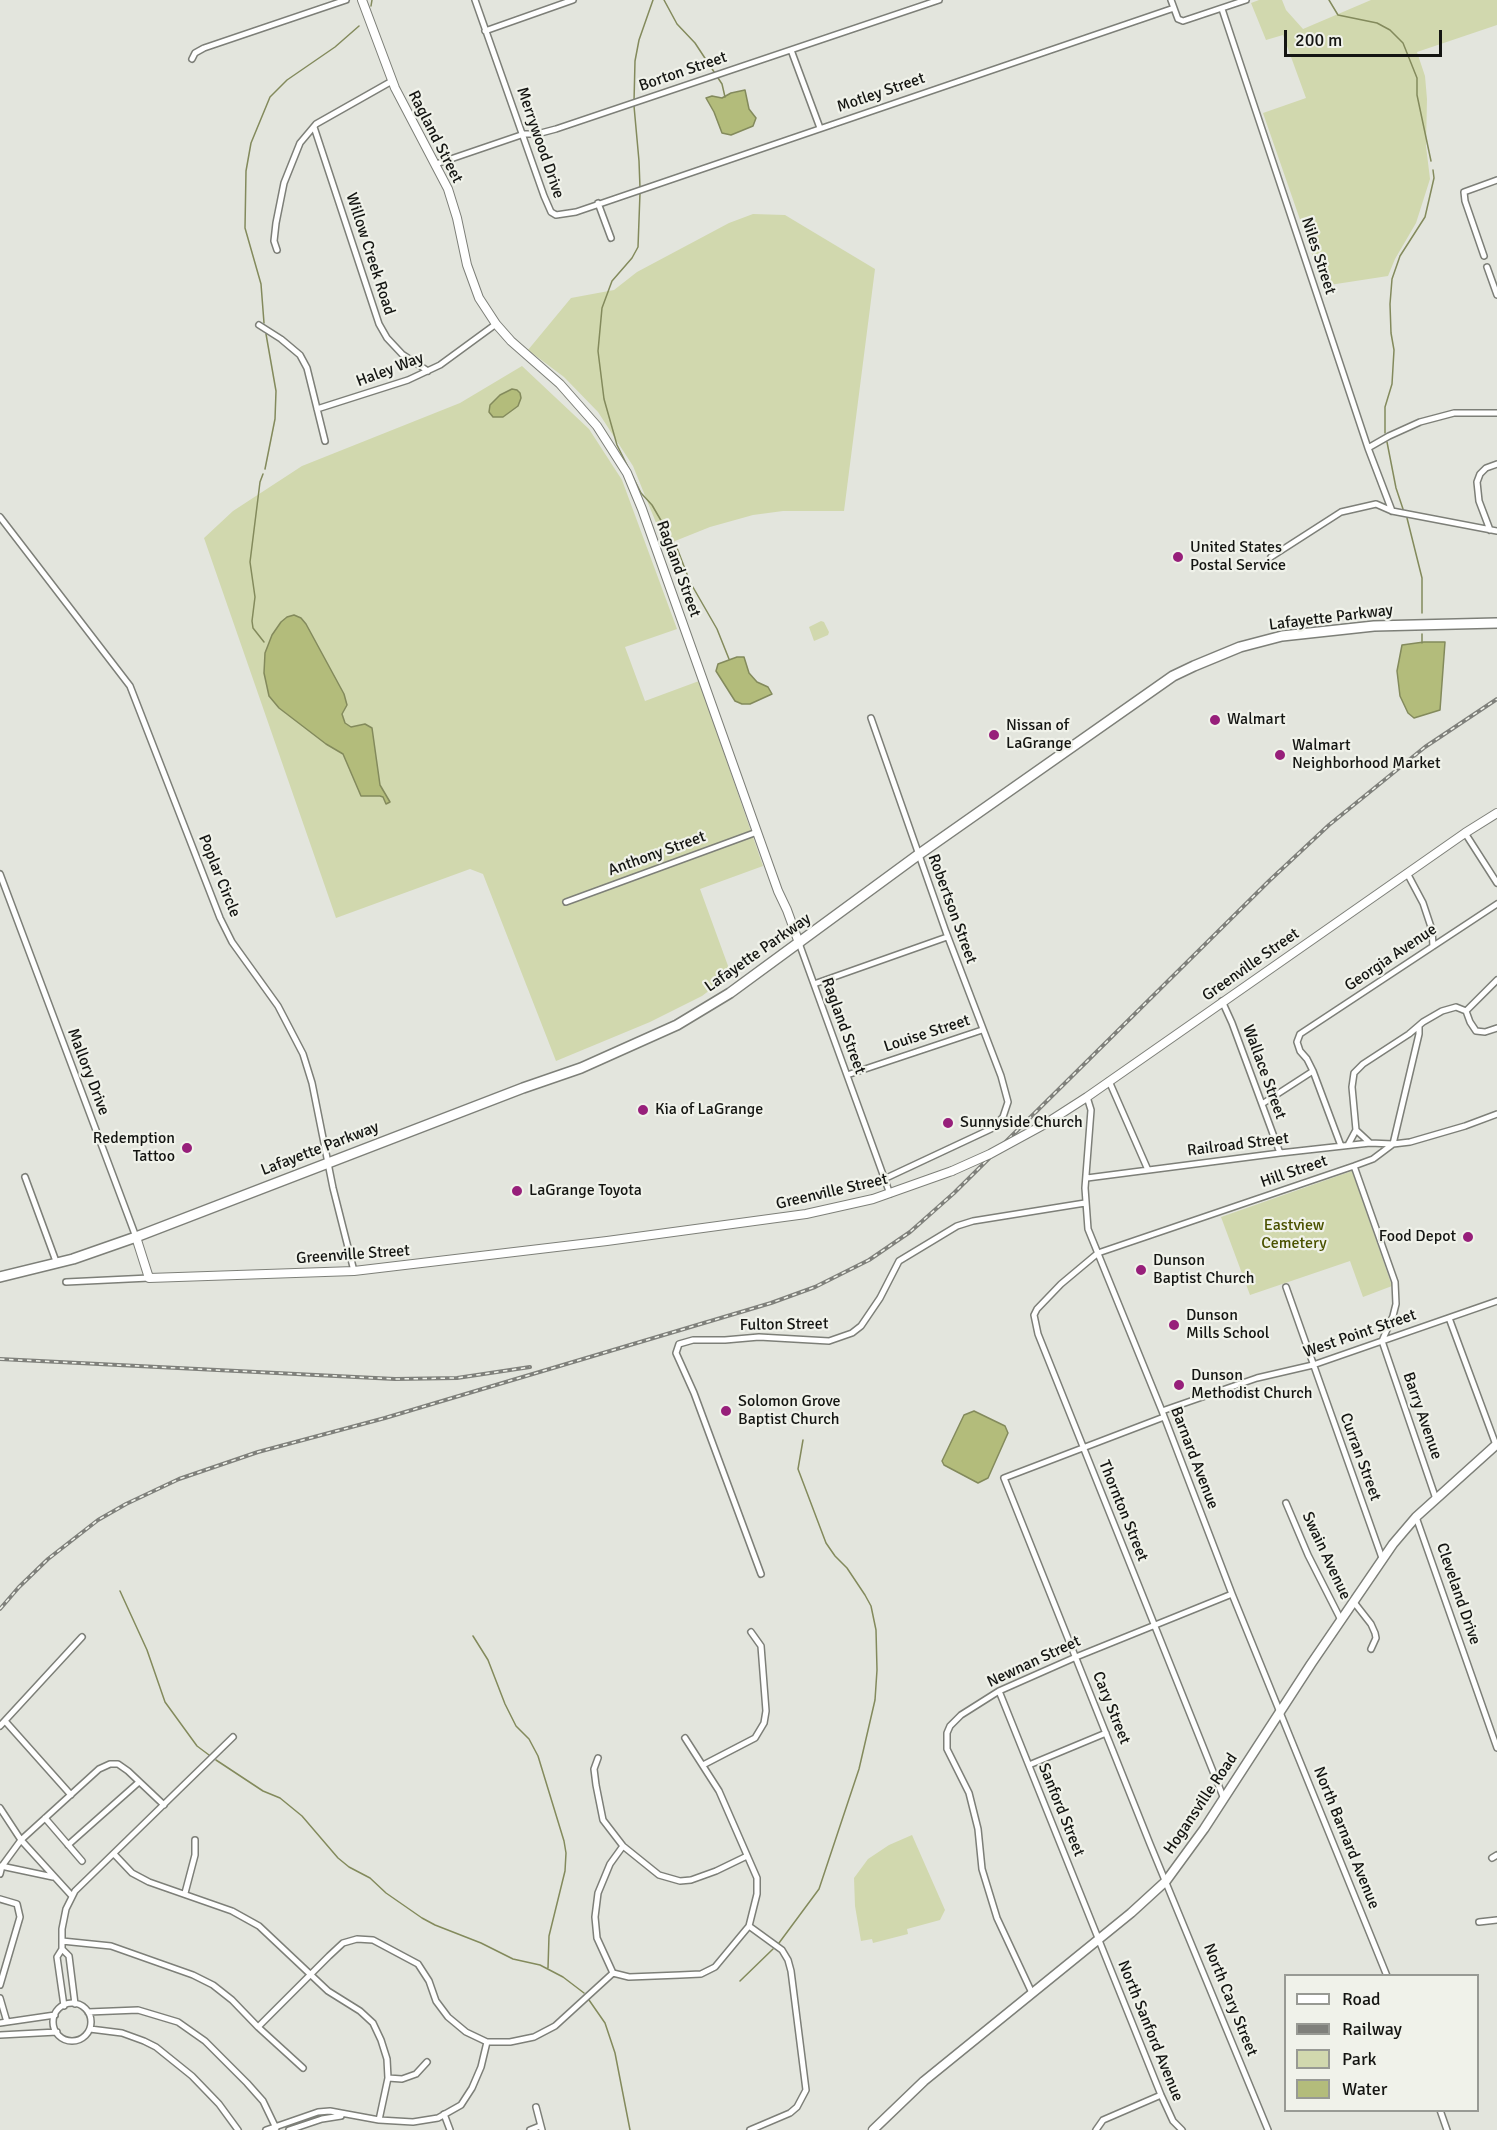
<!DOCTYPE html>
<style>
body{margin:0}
#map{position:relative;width:1497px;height:2130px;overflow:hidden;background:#e3e5dd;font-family:Signika,sans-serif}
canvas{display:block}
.legend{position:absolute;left:1284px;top:1974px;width:195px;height:138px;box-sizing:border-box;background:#f0f2ea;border:2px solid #989a94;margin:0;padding:8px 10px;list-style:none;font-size:18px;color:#141512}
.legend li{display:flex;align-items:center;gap:12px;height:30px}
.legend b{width:30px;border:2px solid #989a94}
.scale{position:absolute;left:1284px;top:30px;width:158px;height:27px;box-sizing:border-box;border:3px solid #141512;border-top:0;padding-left:8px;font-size:18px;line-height:21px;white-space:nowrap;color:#141512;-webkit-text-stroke:4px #f0f2ea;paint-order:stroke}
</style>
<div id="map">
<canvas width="1497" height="2130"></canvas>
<ul class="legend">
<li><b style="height:8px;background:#fff"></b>Road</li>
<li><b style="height:8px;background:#7f807b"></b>Railway</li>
<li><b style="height:16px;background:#d1d8ae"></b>Park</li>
<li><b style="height:16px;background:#b3bc7b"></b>Water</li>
</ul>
<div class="scale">200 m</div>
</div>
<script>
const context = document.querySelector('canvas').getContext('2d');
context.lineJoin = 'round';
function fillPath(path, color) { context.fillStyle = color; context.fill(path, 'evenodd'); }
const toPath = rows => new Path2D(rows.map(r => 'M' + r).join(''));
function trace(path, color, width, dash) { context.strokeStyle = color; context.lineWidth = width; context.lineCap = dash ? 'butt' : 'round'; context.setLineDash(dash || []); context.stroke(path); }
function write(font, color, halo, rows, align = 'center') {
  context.font = font + ' Signika,sans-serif'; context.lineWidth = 4.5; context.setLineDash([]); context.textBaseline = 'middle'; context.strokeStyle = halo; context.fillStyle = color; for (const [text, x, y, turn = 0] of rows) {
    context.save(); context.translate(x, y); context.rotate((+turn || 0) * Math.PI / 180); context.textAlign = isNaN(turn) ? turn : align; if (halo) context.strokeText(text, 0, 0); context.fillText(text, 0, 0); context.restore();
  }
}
const green = toPath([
 [1259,0,1282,0,1286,10,1303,29,1371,0,1497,0,1497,25,1417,52,1425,76,1427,99,1426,146,1430,179,1416,223,1395,259,1388,276,1323,286,1263,113,1306,98,1283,35,1266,40,1251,3],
 [753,214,785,215,875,269,844,511,783,511,753,515,710,527,665,545,633,466,598,412,564,377,528,350,571,298,614,290,637,272,729,223],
 [522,366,589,429,622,480,677,629,625,647,645,701,699,681,763,866,700,889,731,974,702,996,650,1022,556,1061,483,874,470,869,336,918,204,538,233,511,302,466,460,403],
 [821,621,824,622,829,632,828,635,814,641,809,627],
 [1352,1171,1392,1286,1363,1297,1350,1261,1250,1295,1221,1217],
 [912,1835,945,1910,940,1920,907,1929,908,1934,873,1943,872,1939,861,1941,855,1906,854,1878,868,1859,889,1845]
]);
const water = toPath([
 [745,90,749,109,756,118,753,126,731,135,722,133,714,112,706,98,712,96,722,98,731,93,745,90],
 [512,389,517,390,520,393,521,398,518,406,503,417,493,417,489,412,490,405,500,395,512,389],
 [294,615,301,618,306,624,344,694,347,705,342,714,345,723,351,727,365,724,372,728,380,785,390,802,386,804,383,797,380,796,361,796,343,754,326,744,279,708,269,696,264,673,265,653,272,635,281,622,287,617,294,615],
 [1424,642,1445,642,1440,710,1414,718,1408,713,1400,696,1397,671,1402,645,1424,642],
 [737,657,744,657,749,673,757,682,768,687,772,694,750,704,742,704,735,701,716,671,718,664,737,657],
 [974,1411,1005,1426,1008,1433,988,1478,978,1483,944,1465,942,1461,964,1415,974,1411]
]);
const stream = toPath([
 [664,0,677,24,695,43,722,84,725,97],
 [1329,0,1338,15,1377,23,1390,30,1403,43,1417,78,1417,95,1431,161],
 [371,6,372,0],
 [634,102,635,61,639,40,653,0],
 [634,106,639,161,640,188],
 [640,193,638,247,632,258,612,281,602,308,598,351,604,399,617,445,641,493,652,505,677,548,690,582,717,629,729,659],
 [264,323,261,284,245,228,246,171,251,143,270,97,287,80,335,47,359,26],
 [1385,433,1385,407,1392,384,1394,350,1391,333,1390,304,1392,279,1400,256,1425,217,1434,178,1433,170],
 [1387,442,1396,488,1403,509],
 [265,469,275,419,276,391,266,334],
 [263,474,260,482,250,562,255,597,252,621,253,628,264,642],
 [1407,518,1422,578,1422,613],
 [1422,634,1422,643],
 [120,1591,147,1650,165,1702,197,1746,209,1755],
 [473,1636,488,1660,505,1704,516,1726,529,1739,538,1756,564,1841,566,1853,565,1871,549,1936,548,1968],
 [216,1760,263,1791,280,1798,302,1816,338,1858,349,1867,370,1878,386,1893,422,1918,435,1925,481,1943,513,1959,540,1965,563,1977,584,1993],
 [779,1943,819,1889,859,1769,875,1700,877,1670,876,1630,871,1606,865,1595,847,1568,835,1556,826,1543,798,1469,803,1440],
 [740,1981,773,1949],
 [589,2000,605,2023,615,2053,630,2130]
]);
const street = toPath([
 [475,0,544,196,551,212,556,215,576,212,1174,8],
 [1171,0,1178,19,1183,21,1246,0],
 [1222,9,1368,448,1392,511],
 [485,31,573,0],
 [791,50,820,128],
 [192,59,195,53,204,48,346,0],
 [314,127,379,324,387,338,402,354,428,371],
 [436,164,524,134,537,134,556,129,939,0],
 [598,203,611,238],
 [277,250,274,241,276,223,284,183,300,143,316,124,392,81],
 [1484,256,1465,201,1464,192,1497,180],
 [1487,267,1497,295],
 [259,325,281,339,300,355,307,368,325,441],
 [317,409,408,380,440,365,496,324],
 [1368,448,1389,436,1420,422,1454,413,1497,413],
 [0,517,130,686,220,918,232,942,278,1006,303,1054,312,1083,333,1188,354,1271],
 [1490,530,1479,501,1477,482,1480,474,1486,468,1497,464],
 [1271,557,1341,512,1376,504,1392,511,1497,531],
 [871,718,946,932,1001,1076,1008,1102,1003,1117,993,1128,884,1179],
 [1465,833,1497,883],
 [1407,873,1423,903,1432,930,1433,946],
 [0,874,136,1237],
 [566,902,757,832],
 [799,943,890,1194],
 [814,984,947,937],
 [1222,1001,1232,1023,1280,1153],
 [1466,1011,1470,1022,1476,1031,1485,1032,1497,1028],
 [1466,1011,1497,980],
 [847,1075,982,1030],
 [1109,1081,1148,1170],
 [1087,1097,1091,1110,1085,1188,1088,1229,1162,1411,1232,1594,1387,1976],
 [1262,1104,1313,1071],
 [1370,1143,1356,1130,1352,1087,1354,1073,1363,1064,1409,1034,1423,1022,1442,1011,1456,1007,1466,1011],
 [1393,1144,1419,1034,1419,1026],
 [1348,1145,1356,1130],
 [1341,1146,1313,1071,1307,1059,1300,1051,1297,1042,1300,1034,1497,904],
 [1354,1166,1395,1282,1396,1304,1393,1316,1382,1341,1436,1499],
 [25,1177,57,1264],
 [1087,1178,1280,1153,1370,1143,1393,1144,1410,1142,1465,1126,1497,1114],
 [66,1282,149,1278],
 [1286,1287,1382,1558],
 [1449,1318,1496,1445],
 [1162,1411,1257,1378,1313,1365,1497,1301],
 [1164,1417,1004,1478,1150,1844,1268,2130],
 [1286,1503,1308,1555,1341,1620],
 [1416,1517,1497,1748],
 [761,1574,694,1393,676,1353,679,1344,693,1340,725,1340,759,1337,829,1341,852,1333,861,1326,880,1298,899,1261,957,1226,973,1221,1085,1203],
 [1353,1601,1371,1624,1375,1633,1376,1638,1371,1649],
 [999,1691,1161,2095,1173,2121,1182,2130],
 [5,1721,71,1795],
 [0,1726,82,1637],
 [598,1758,594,1769,596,1785,603,1820,623,1846,659,1875,680,1881,691,1880,716,1871,747,1856],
 [703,1765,755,1738,764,1723,766,1711,761,1646,751,1632],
 [1029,1765,1106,1733],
 [1224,1799,1038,1334,1034,1315,1037,1309,1061,1284,1098,1253,1354,1166,1373,1159,1393,1144],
 [0,1808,21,1840,72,1896],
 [45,1818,82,1861],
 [68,1845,139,1782],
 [623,1846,610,1864,598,1893,595,1917,597,1938,613,1973,629,1977,680,1975,701,1974,715,1967,749,1926,757,1894,757,1878,719,1791,685,1738],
 [114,1854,132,1873,149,1882,232,1911,259,1926,328,1991,360,2011,373,2023,381,2040,387,2059,388,2078,379,2120],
 [1492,1858,1497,1855],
 [1,1866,53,1877],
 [0,1874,2,1866,21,1840,99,1769,110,1764,118,1764,128,1771,164,1805],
 [185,1893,195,1855,195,1840],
 [0,1899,17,1904,20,1917,0,1985],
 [1479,1922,1497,1920],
 [749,1926,782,1950,788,1960,791,1971,806,2090,797,2107,790,2113,750,2130],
 [62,1941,111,1946,193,1975,213,1985,232,2000,258,2027,303,2068],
 [62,1949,69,1956,75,2004],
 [1032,1993,997,1918,982,1869,978,1829,969,1793,947,1749,947,1733,950,1726,961,1715,999,1691,1076,1657,1232,1594],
 [0,1998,7,2022],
 '53 2022a19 19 0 1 1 38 0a19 19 0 1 1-38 0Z',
 [64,2006,57,1957,62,1949,62,1929,66,1909,75,1891,233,1737],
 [88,2012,138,2010,178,2022,205,2041,247,2083,263,2101,276,2128],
 [0,2023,55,2015],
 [258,2027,329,1956,343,1943,357,1939,373,1940,418,1964,429,1981,436,2001,448,2017,466,2032,487,2042,510,2042,534,2037,555,2026,613,1973],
 [90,2029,122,2033,144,2041,156,2047,192,2076,219,2104,238,2130],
 [0,2035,57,2032],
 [388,2078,402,2079,416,2074,427,2062],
 [536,2107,542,2130],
 [1440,2110,1447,2130],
 [444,2114,450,2130],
 [266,2130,318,2112,330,2111,379,2120,413,2122,438,2118,461,2105,472,2088,481,2067,487,2042],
 [289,2130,322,2119,341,2116],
 [530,2130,540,2126],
 [1096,2130,1103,2120,1161,2095]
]);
const secondary = toPath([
 [362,0,395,88,448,189,457,218,467,265,479,298,496,324,511,341,560,384,597,426,627,473,642,509,778,891,787,910,799,943],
 [1045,1124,1087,1097,1465,833,1497,813],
 [136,1237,149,1278,354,1271,607,1241,806,1214,873,1199,952,1171]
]);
const primary = toPath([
 [873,2130,924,2081,1131,1913,1166,1881,1204,1829,1311,1664,1393,1544,1416,1517,1497,1444]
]);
const highway = toPath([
 [0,1277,73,1259,136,1237,523,1088,581,1068,677,1025,730,993,918,855,1173,676,1194,666,1240,647,1282,636,1374,626,1497,623]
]);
const rail = toPath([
 [0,1359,395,1379,457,1378,530,1367],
 [0,1609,19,1587,48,1559,98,1520,126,1504,179,1479,258,1452,385,1418,771,1303,815,1287,869,1260,910,1232,954,1193,1269,881,1329,825,1425,747,1497,699]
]);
const secondaryBridge = toPath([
 [952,1171,990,1154,1045,1124]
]);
const markers = [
 [1178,557,6,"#971f7a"],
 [1215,720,6,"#971f7a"],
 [994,735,6,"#971f7a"],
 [1280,755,6,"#971f7a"],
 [643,1110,6,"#971f7a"],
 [948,1123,6,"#971f7a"],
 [187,1148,6,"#971f7a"],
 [517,1191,6,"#971f7a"],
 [1468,1237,6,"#971f7a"],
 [1141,1270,6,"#971f7a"],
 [1174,1325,6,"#971f7a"],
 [1179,1385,6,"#971f7a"],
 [726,1411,6,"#971f7a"]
];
const streetNames = [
 ["Borton Street",683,72,-19],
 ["Motley Street",881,93,-19],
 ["Ragland Street",435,137,63],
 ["Merrywood Drive",540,143,71],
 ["Willow Creek Road",370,254,72],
 ["Niles Street",1318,256,72],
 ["Haley Way",390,370,-21],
 ["Ragland Street",678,569,70],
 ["Lafayette Parkway",1331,618,-7],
 ["Anthony Street",657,854,-20],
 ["Poplar Circle",219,876,68],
 ["Robertson Street",952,909,70],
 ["Lafayette Parkway",758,953,-35],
 ["Georgia Avenue",1391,958,-34],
 ["Greenville Street",1251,965,-35],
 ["Ragland Street",843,1026,70],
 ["Louise Street",927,1034,-18],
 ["Mallory Drive",88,1072,69],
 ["Wallace Street",1264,1072,70],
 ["Railroad Street",1238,1145,-7],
 ["Lafayette Parkway",320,1149,-21],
 ["Hill Street",1294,1172,-19],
 ["Greenville Street",832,1192,-13],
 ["Greenville Street",353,1255,-4],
 ["Fulton Street",784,1325,-1],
 ["West Point Street",1360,1334,-19],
 ["Barry Avenue",1422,1416,71],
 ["Curran Street",1360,1457,70],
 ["Barnard Avenue",1194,1458,69],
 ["Thornton Street",1123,1511,68],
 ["Swain Avenue",1326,1556,65],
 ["Cleveland Drive",1458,1594,71],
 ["Newnan Street",1034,1662,-25],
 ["Cary Street",1111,1708,68],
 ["Hogansville Road",1201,1804,-56],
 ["Sanford Street",1061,1810,68],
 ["North Barnard Avenue",1346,1838,68],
 ["North Cary Street",1230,2000,68],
 ["North Sanford Avenue",1150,2031,68]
];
const poiNames = [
 ["United States",1190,548],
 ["Postal Service",1190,566],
 ["Walmart",1227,720],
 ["Nissan of",1006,726],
 ["LaGrange",1006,744],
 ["Walmart",1292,746],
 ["Neighborhood Market",1292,764],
 ["Kia of LaGrange",655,1110],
 ["Sunnyside Church",960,1123],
 ["Redemption",175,1139,"right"],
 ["Tattoo",175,1157,"right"],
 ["LaGrange Toyota",529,1191],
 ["Food Depot",1456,1237,"right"],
 ["Dunson",1153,1261],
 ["Baptist Church",1153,1279],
 ["Dunson",1186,1316],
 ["Mills School",1186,1334],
 ["Dunson",1191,1376],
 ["Methodist Church",1191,1394],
 ["Solomon Grove",738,1402],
 ["Baptist Church",738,1420]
];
const parkNames = [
 ["Eastview",1294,1226],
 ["Cemetery",1294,1244]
];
fillPath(green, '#d1d8ae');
fillPath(water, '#b3bc7b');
trace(water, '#838a5c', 1.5);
trace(stream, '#838a5c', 1.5);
trace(street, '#7d7f78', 8);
trace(secondary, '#7d7f78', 10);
trace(primary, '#7d7f78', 11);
trace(highway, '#7d7f78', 12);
trace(street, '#fff', 5);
trace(secondary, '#fff', 8);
trace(primary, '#fff', 8);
trace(highway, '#fff', 9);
trace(rail, '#7f807b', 4);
trace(rail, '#f0f2ea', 1.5, [4.5]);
trace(secondaryBridge, '#7d7f78', 10, []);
trace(secondaryBridge, '#fff', 8);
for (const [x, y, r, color] of markers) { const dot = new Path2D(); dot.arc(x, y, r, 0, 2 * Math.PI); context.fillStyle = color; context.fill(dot); trace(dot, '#f0f2ea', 2); }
write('16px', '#141512', '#f0f2ea', streetNames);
write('16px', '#141512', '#f0f2ea', poiNames, 'left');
write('16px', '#4b5200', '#f0f2ea', parkNames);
</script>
